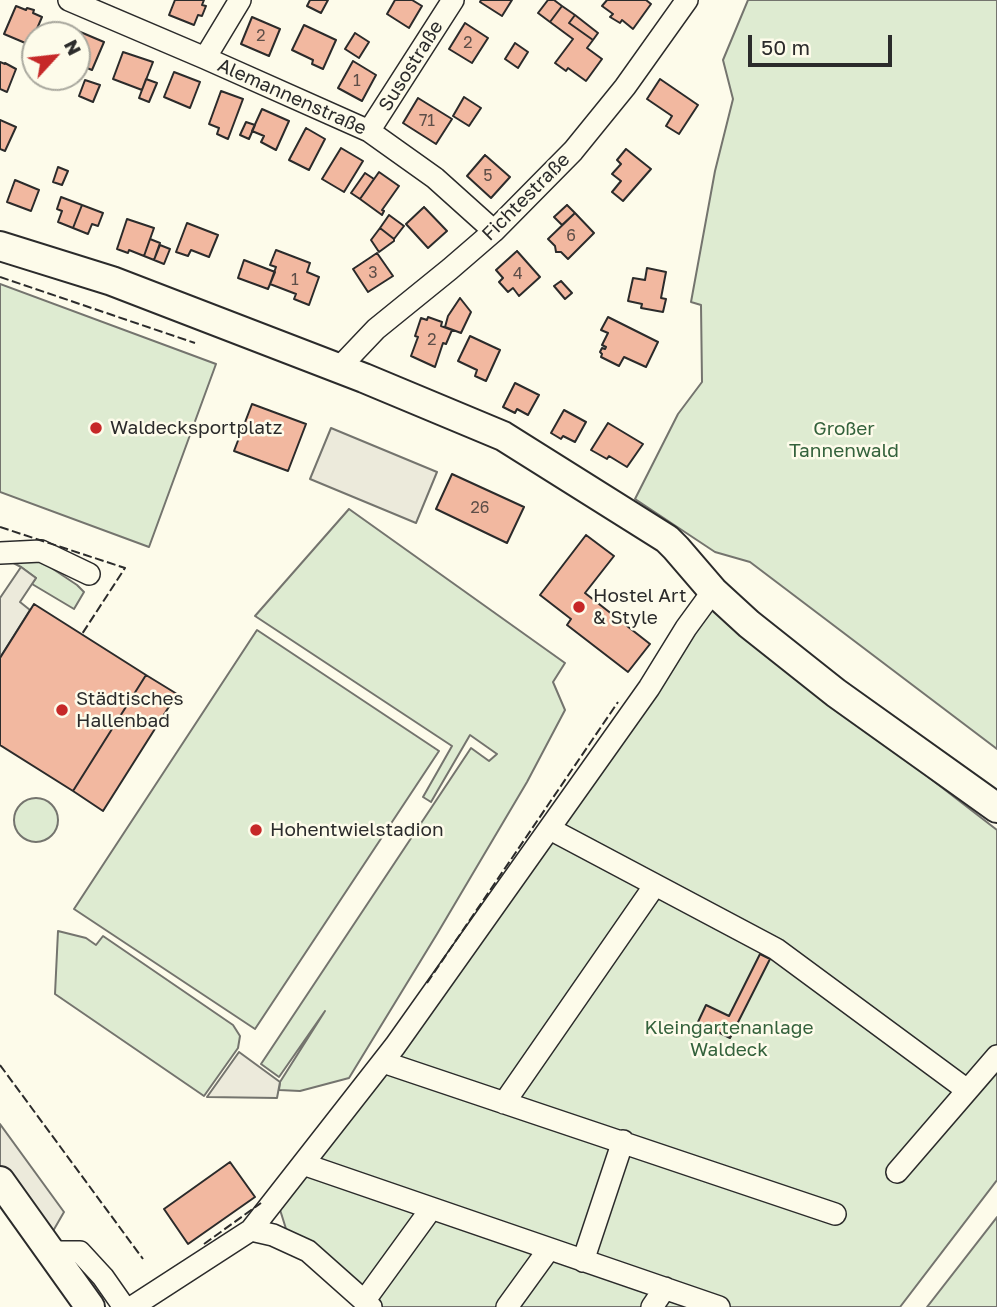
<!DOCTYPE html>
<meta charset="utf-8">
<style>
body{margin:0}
#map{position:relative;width:997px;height:1307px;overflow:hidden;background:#fdfbea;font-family:"Golos Text",sans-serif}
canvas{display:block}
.north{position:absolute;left:21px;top:21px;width:70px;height:70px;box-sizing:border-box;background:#fdfbea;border:2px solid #a9a89e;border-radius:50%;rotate:63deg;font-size:19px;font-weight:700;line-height:28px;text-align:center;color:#2b2b2b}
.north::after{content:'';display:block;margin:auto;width:24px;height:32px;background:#c62828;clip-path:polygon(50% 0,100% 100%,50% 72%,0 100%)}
.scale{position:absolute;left:748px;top:35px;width:144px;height:32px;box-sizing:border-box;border:4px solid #2b2b2b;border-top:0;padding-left:9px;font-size:21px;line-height:24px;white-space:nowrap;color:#2b2b2b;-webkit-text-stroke:5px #fdfbea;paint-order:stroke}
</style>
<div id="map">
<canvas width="997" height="1307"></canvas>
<div class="north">N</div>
<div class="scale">50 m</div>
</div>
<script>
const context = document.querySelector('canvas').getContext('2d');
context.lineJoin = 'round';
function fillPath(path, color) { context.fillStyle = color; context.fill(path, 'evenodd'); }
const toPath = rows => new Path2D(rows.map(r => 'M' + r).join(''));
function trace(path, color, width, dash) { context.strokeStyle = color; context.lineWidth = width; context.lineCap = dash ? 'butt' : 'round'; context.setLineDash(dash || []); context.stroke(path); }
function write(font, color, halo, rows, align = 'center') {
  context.font = font + ' "Golos Text",sans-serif'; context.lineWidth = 5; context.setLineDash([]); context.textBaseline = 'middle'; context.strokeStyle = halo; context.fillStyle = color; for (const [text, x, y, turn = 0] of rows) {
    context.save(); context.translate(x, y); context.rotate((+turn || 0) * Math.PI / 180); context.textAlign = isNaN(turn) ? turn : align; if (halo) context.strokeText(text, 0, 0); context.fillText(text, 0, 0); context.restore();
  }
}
const green = toPath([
 [748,0,997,0,997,749,750,562,715,552,635,499,678,414,702,382,701,305,691,302,715,171,733,99,723,60,748,0],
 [0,284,216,364,149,547,0,492,0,284],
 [349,509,565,663,553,682,565,710,527,782,437,934,349,1078,300,1091,279,1090,280,1082,325,1011,279,1077,261,1064,471,748,489,761,497,754,470,735,431,802,423,797,452,746,255,616,349,509],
 [35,557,77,585,84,592,74,609,32,584,36,578,21,567,6,559,35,557],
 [712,610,997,830,997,1180,900,1307,369,1307,287,1232,276,1197,712,610],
 [257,630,439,751,255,1029,74,909,257,630],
 '14 820a22 22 0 1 1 44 0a22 22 0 1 1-44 0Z',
 [58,931,86,938,96,945,103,936,233,1025,240,1036,238,1048,204,1096,55,994,58,931],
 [997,1217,997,1307,927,1307,997,1217]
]);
const parking = toPath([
 [331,428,437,472,416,523,310,479,331,428],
 [21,567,36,578,20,602,30,610,0,658,0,598,21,567],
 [239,1052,280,1082,277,1098,207,1097,239,1052],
 [0,1124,64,1212,45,1245,0,1181,0,1124]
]);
const building = toPath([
 [175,0,204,0,202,5,206,6,202,16,198,15,194,25,169,15,175,0],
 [310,0,328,0,321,13,307,6,310,0],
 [395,0,412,0,422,6,409,28,387,14,395,0],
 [481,0,512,0,502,16,480,2,481,0],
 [548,0,554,0,562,6,550,22,538,13,548,0],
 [607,0,646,0,651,4,633,29,622,20,620,23,610,17,613,14,602,6,607,0],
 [16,6,26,10,27,8,34,10,33,13,42,17,30,45,4,34,16,6],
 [562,6,575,15,569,23,593,40,587,48,602,59,586,81,568,68,566,71,555,63,573,39,550,22,562,6],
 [575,15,598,33,593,40,569,23,575,15],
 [252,17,280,29,269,56,241,44,252,17],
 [465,23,488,38,472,63,449,49,465,23],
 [50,24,67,31,65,35,46,35,50,24],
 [304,25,336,40,323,69,312,64,313,60,292,50,304,25],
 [78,31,104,42,92,70,77,64,77,35,78,31],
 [355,33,369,42,359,58,345,49,355,33],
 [515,43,528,52,518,68,505,59,515,43],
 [123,52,153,62,142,90,113,79,123,52],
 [353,61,376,75,362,101,338,88,353,61],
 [0,62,5,64,5,63,16,69,7,92,0,89,0,62],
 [174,72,200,82,190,108,164,97,174,72],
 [146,79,157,83,149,102,139,98,146,79],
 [660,79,698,105,679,134,666,126,672,116,647,99,660,79],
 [85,80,100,85,93,102,79,96,85,80],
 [221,91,243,99,228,139,217,134,219,128,209,124,221,91],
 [464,97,481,108,469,126,453,116,464,97],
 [418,98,452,119,436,144,403,123,418,98],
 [262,109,289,121,276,150,261,142,264,136,252,131,262,109],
 [0,120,16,127,5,151,0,149,0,120],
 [246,122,255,125,249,139,240,135,246,122],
 [306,128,325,139,309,170,289,160,306,128],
 [341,148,363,161,344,192,322,179,341,148],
 [626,149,651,169,623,201,612,192,621,181,612,174,621,164,617,160,626,149],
 [485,155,510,177,491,198,467,176,485,155],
 [58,167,68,171,62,185,53,182,58,167],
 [379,172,399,186,382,210,384,211,382,215,360,199,379,172],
 [365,173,374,179,360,199,351,193,365,173],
 [15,180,39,190,31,211,7,202,15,180],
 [61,197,82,205,73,228,58,222,62,211,57,209,61,197],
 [82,205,103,213,98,226,92,224,88,234,73,228,82,205],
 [567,205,575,213,562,225,554,217,567,205],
 [424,207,447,231,428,248,406,224,424,207],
 [575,213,594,233,568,259,561,252,556,252,555,246,548,239,575,213],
 [389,215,404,226,394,239,380,228,389,215],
 [127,219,154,228,144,256,129,250,128,253,117,249,127,219],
 [187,223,218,235,209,257,191,250,188,256,176,252,187,223],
 [380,228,394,239,394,241,379,252,371,240,380,228],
 [150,239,160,243,154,260,144,256,150,239],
 [160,245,170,249,164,264,154,260,160,245],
 [276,250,310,263,307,272,319,277,309,305,294,299,296,294,270,284,276,267,270,265,276,250],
 [517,251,540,277,519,296,513,288,508,292,499,282,503,278,496,270,517,251],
 [377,253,393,276,368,292,353,269,377,253],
 [244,260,275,272,268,289,238,278,244,260],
 [647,268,666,272,661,298,666,299,663,312,641,308,642,304,628,301,633,278,645,280,647,268],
 [561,281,572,293,565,299,554,286,561,281],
 [460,298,471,312,461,333,445,327,448,316,460,298],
 [428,317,442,322,441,326,452,330,446,344,443,343,435,367,411,356,418,337,415,336,421,318,427,320,428,317],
 [608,317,658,342,646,367,624,357,619,366,601,357,602,354,600,352,602,348,605,349,606,347,602,345,608,333,601,330,608,317],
 [470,336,500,350,486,381,475,376,477,370,458,361,470,336],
 [515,383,539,395,528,415,517,409,515,413,503,407,515,383],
 [252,404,306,424,288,471,234,451,252,404],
 [564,410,586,422,575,442,563,436,561,439,551,433,564,410],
 [608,423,643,444,627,467,609,456,607,459,591,450,608,423],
 [452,474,524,507,507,543,436,509,452,474],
 [586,535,614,556,585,593,650,644,628,672,567,625,571,619,540,595,586,535],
 [34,604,146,675,73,791,0,745,0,658,34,604],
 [146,675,177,694,103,811,73,791,146,675],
 [760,954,770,959,730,1038,698,1022,706,1005,729,1016,760,954],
 [230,1162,255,1197,188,1244,164,1209,230,1162]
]);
const minor = toPath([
 [69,0,205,58,369,131,435,178,494,231],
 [205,58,240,0],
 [369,131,453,0],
 [338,369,376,329,450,269,494,231,573,151,625,87,687,0],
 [0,553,41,551,89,574],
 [550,829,776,949,967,1090],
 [383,1062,835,1214],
 [504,1103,655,885],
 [303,1164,719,1307],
 [897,1172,997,1056],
 [251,1230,273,1235,308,1251,371,1307],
 [50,1252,80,1252,103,1277,124,1307],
 [583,1261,623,1141],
 [370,1293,431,1209],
 [132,1307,251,1230,395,1046,649,688,686,628,713,591],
 [507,1307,549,1249],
 [652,1307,665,1288]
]);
const major = toPath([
 [0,246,112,281,364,378,503,436,667,539,676,548,713,591,749,624,836,693,997,808],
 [0,1181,90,1307]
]);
const fence = toPath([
 [0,277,195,343],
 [0,527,125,568,82,634],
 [427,983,618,702],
 [0,1065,143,1259],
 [204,1244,261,1203]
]);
const markers = [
 [96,428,7,"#c62828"],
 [579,607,7,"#c62828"],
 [62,710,7,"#c62828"],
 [256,830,7,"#c62828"]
];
const numberNames = [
 ["2",261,36],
 ["2",468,43],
 ["1",357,81],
 ["71",427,121],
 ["5",488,176],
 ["6",571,236],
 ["3",373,273],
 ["4",518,274],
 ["1",295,280],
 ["2",432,340],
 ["26",480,508]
];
const streetNames = [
 ["Susostraße",411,66,-58],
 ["Alemannenstraße",292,97,24],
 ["Fichtestraße",526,197,-45]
];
const poiNames = [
 ["Waldecksportplatz",110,428],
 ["Hostel Art",593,596],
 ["& Style",593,618],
 ["Städtisches",76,699],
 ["Hallenbad",76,721],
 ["Hohentwielstadion",270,830]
];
const parkNames = [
 ["Großer",844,429],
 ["Tannenwald",844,451],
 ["Kleingartenanlage",729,1028],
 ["Waldeck",729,1050]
];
fillPath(green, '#deebd1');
trace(green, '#74746e', 2);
fillPath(parking, '#eceadb');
trace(parking, '#74746e', 2);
fillPath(building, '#f2b8a0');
trace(building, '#2b2b2b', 2);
trace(minor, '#2b2b2b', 24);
trace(major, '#2b2b2b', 32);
trace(minor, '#fdfbea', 21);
trace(major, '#fdfbea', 28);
trace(fence, '#2b2b2b', 2, [9, 3.5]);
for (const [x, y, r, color] of markers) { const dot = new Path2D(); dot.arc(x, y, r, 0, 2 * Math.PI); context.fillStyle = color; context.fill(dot); trace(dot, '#fdfbea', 2.5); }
write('16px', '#5d4e48', null, numberNames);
write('19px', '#2b2b2b', '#fdfbea', streetNames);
write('19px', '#2b2b2b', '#fdfbea', poiNames, 'left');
write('19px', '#34623c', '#fdfbea', parkNames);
</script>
